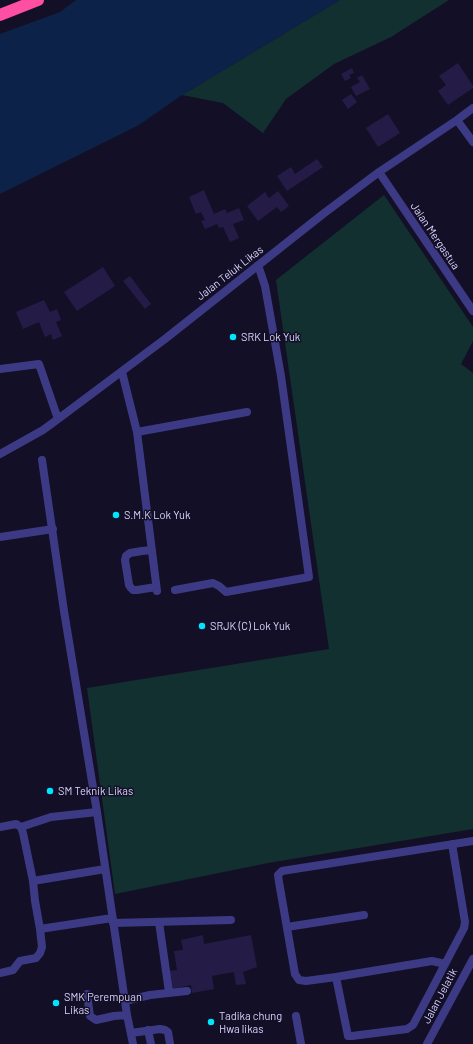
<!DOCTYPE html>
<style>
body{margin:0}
canvas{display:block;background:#130f26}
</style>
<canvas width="473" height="1044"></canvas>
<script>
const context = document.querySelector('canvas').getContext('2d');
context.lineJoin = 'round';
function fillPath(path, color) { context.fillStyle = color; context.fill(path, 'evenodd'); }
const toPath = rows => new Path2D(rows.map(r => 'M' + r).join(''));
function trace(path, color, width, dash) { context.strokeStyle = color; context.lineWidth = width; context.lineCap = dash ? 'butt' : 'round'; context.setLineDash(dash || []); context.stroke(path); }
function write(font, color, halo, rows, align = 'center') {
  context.font = font + ' Barlow,sans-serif'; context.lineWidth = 3; context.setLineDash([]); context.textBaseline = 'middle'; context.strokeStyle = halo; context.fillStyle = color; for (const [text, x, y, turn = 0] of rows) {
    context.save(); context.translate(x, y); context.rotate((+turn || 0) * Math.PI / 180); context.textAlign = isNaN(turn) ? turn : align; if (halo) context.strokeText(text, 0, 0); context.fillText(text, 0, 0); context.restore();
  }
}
const green = toPath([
 [340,0,449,0,391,37,334,64,286,99,263,133,223,103,182,95],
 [384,195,473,327,473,341,461,364,473,373,473,829,268,863,115,894,87,688,329,649,276,280]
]);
const water = toPath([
 [76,0,340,0,182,95,139,125,0,194,0,34,60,12]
]);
const building = toPath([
 [458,63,473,86,473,88,448,105,438,91,446,85,439,76],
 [352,68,354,73,349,75,351,78,345,81,341,74],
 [362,75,370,89,356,96,351,87,360,82,357,78],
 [351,94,357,102,348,109,342,100],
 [388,114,400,133,378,147,366,128],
 [317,159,323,167,287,191,277,176,291,167,295,174],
 [204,190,214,214,225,209,227,213,239,208,244,220,233,224,239,238,230,242,223,227,219,228,217,224,205,229,201,221,205,220,201,212,196,214,189,197],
 [278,191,289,206,281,212,277,207,258,221,247,206,265,192,269,198],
 [103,267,115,286,77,311,64,292],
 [130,276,151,304,145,309,123,281],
 [44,300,50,312,57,309,61,320,56,322,62,336,53,340,51,334,45,337,39,322,23,329,16,312],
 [203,935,204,944,251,935,257,967,243,972,246,984,236,985,234,972,212,976,214,989,192,993,191,985,171,989,169,971,177,970,174,951,183,950,181,940]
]);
const minor = toPath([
 [457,120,473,142],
 [379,172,473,311],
 [0,369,39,364,58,419],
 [122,372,137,432,247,412],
 [137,432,157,591],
 [0,454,43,430,58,419,165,339,323,214,379,172,457,120,473,108],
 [42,460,64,611,97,812,127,1015,133,1044],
 [0,537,53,529],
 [152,550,142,551,130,553,126,556,125,560,129,585,131,588,133,590,137,590,156,587],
 [175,590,213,583,219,586,226,592,309,577,281,376,265,286,258,265],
 [0,827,16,824,21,827,23,833,33,881,35,901,40,929],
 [21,827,51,817,97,812],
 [33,881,105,869],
 [159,922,169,992],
 [113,923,231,920],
 [287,927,364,915],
 [445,964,432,961,336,977,306,981,299,980,295,974,279,882,278,875,282,871,473,841],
 [0,973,13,970,20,961,36,958,40,953,42,947,40,929,112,918],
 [336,977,348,1036,352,1036,407,1029,413,1025,464,928,465,922,452,844],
 [87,994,90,1016,96,1020,114,1016,127,1015],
 [125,1001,150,995,187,991],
 [296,1016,301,1044],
 [148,1030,151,1044],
 [131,1033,160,1029,165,1030,168,1032,170,1044],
 [427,1044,473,959]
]);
const highway = toPath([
 [0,15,38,0]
]);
const markers = [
 [233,337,4,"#00e5ff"],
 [116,515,4,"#00e5ff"],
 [202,626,4,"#00e5ff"],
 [50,791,4,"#00e5ff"],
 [56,1003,4,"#00e5ff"],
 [211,1022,4,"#00e5ff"]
];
const streetNames = [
 ["Jalan Mergastua",435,236,56],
 ["Jalan Teluk Likas",230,273,-38],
 ["Jalan Jelatik",440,996,-62]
];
const poiNames = [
 ["SRK Lok Yuk",241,337],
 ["S.M.K Lok Yuk",124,515],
 ["SRJK (C) Lok Yuk",210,626],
 ["SM Teknik Likas",58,791],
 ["SMK Perempuan",64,997],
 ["Likas",64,1010],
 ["Tadika chung",219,1016],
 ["Hwa likas",219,1029]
];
fillPath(green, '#12302f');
fillPath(water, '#0c2248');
fillPath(building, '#241b47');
trace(minor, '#3d3a85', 8);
trace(highway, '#ff4fa3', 12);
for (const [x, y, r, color] of markers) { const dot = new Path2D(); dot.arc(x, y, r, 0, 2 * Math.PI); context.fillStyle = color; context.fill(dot); trace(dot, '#130f26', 1.5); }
write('11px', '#d9d4ff', '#130f26', streetNames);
write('11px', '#d9d4ff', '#130f26', poiNames, 'left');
</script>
